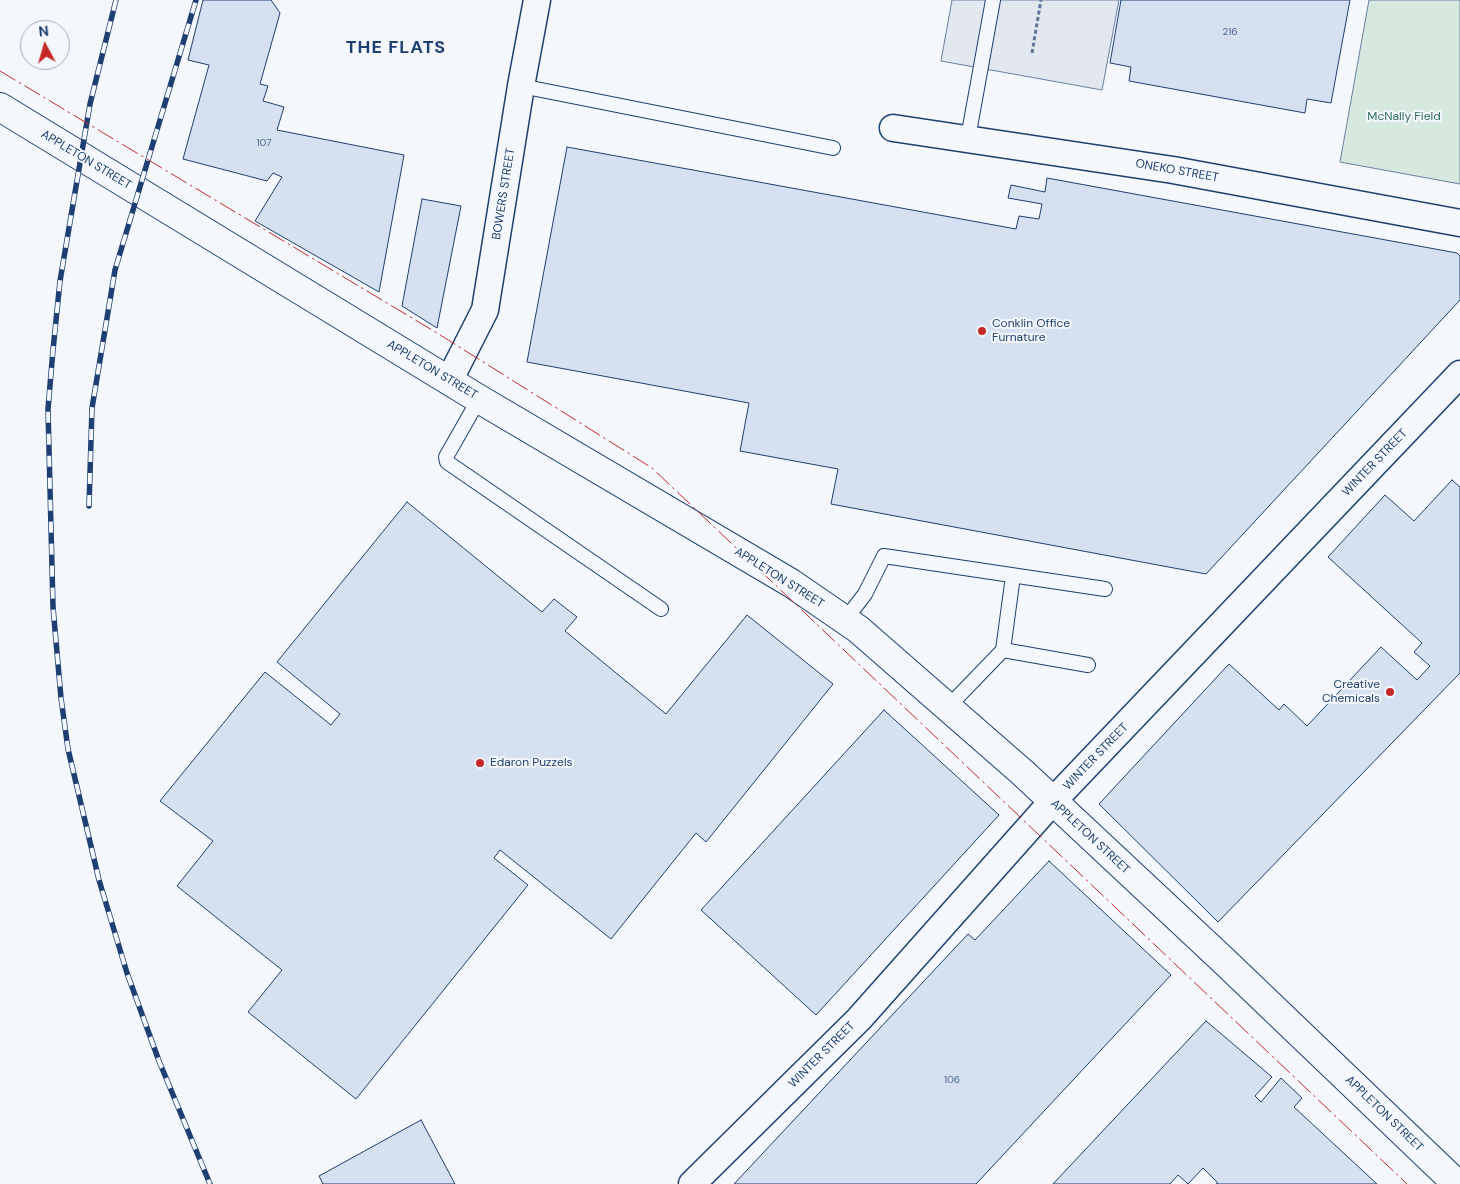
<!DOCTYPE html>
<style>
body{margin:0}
#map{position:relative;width:1460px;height:1184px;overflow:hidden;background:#f4f7fb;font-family:"DM Sans",sans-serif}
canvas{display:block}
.north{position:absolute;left:20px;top:20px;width:50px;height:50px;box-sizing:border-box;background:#f4f7fb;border:1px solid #9eadc5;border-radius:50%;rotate:354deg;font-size:14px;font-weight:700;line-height:20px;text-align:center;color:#1d3f73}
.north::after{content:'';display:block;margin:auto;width:18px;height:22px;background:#c62828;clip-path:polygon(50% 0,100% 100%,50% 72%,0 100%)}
</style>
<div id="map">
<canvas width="1460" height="1184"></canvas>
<div class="north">N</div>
</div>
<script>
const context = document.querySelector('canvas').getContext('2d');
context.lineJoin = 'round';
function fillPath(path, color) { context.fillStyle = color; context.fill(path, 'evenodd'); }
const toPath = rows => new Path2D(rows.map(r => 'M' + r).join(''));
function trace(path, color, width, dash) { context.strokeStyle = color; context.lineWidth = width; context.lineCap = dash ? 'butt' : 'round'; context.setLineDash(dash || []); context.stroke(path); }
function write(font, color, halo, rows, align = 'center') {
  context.font = font + ' "DM Sans",sans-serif'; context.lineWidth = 4; context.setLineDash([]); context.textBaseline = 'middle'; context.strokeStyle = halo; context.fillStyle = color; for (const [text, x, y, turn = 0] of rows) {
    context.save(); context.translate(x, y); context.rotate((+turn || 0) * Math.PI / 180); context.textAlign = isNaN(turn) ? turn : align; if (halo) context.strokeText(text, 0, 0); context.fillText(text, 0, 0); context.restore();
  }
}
const green = toPath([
 [1369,0,1460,0,1460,184,1340,162,1369,0]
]);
const parking = toPath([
 [952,0,1119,0,1102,90,941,61,952,0]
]);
const building = toPath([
 [203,0,271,0,280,13,260,84,268,86,263,101,284,107,277,130,404,155,379,292,255,221,282,177,273,173,267,181,183,159,209,65,188,60,203,0],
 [1121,0,1350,0,1331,103,1307,99,1305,113,1129,81,1131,67,1110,63,1121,0],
 [567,147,1016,229,1019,216,1039,219,1042,204,1008,198,1011,185,1045,192,1047,178,1457,253,1460,256,1460,300,1206,574,831,504,838,469,740,451,749,403,527,362,567,147],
 [422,199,461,206,437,328,402,306,422,199],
 [1452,480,1460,487,1460,673,1218,922,1099,804,1229,664,1279,710,1284,704,1307,726,1381,647,1417,680,1430,666,1414,652,1422,643,1328,557,1385,495,1414,521,1452,480],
 [407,502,542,612,554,599,577,617,565,631,666,714,747,615,833,684,706,842,696,833,611,939,500,850,494,858,528,885,356,1099,248,1012,282,970,177,886,213,841,160,801,265,672,331,725,340,714,277,662,407,502],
 [884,710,999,815,816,1015,701,910,884,710],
 [1049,861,1171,975,976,1184,734,1184,968,934,975,940,1049,861],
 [1206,1021,1272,1077,1255,1096,1261,1102,1281,1078,1302,1098,1294,1107,1377,1184,1216,1184,1218,1183,1203,1168,1188,1184,1178,1175,1170,1184,1053,1184,1206,1021],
 [421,1120,455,1184,323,1184,319,1176,421,1120]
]);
const path = toPath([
 [1032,53,1041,0]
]);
const service = toPath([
 [521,86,833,148],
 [968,138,993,0],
 [479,399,446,457,447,462,661,609],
 [845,620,865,594,884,556,1105,589],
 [1003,650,1088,665],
 [948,707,1003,650,1013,576]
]);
const minor = toPath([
 [893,128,1173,170,1460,223],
 [449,381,485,310,521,86,537,0],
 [692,1184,859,1019,1052,802,1460,374]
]);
const tertiary = toPath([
 [0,107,479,399,791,583,858,629,1023,773,1223,960,1457,1184]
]);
const rail = toPath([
 [116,0,90,104,60,281,53,350,48,409,53,607,61,698,68,749,99,880,127,973,159,1061,210,1184],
 [89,506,92,408,115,270,196,0]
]);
const power = toPath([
 [0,71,437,333,652,468,1407,1184]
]);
const markers = [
 [982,331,5,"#c62828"],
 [1390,692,5,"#c62828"],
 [480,763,5,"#c62828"]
];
const numberNames = [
 ["216",1230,32],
 ["107",264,143],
 ["106",952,1080]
];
const parkNames = [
 ["McNally Field",1404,117]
];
const streetNames = [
 ["APPLETON STREET",86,160,31],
 ["ONEKO STREET",1177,171,10],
 ["BOWERS STREET",504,194,-81],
 ["APPLETON STREET",432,370,31],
 ["WINTER STREET",1375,463,-46],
 ["APPLETON STREET",779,578,32],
 ["WINTER STREET",1096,757,-46],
 ["APPLETON STREET",1090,837,43],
 ["WINTER STREET",822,1055,-45],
 ["APPLETON STREET",1384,1114,44]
];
const poiNames = [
 ["Conklin Office",992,324],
 ["Furnature",992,338],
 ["Creative",1380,685,"right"],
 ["Chemicals",1380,699,"right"],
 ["Edaron Puzzels",490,763]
];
const districtNames = [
 ["THE FLATS",396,48]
];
fillPath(green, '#d7e8df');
trace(green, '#687fa3', 1);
fillPath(parking, '#e3e8f0');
trace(parking, '#687fa3', 1);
fillPath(building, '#d5e0f0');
trace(building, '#1d3f73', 1);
trace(service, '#1d3f73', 16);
trace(minor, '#1d3f73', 29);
trace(tertiary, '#1d3f73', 30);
trace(path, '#5e769c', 3, [4, 2.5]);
trace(service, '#f4f7fb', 14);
trace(minor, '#f4f7fb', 26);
trace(tertiary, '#f4f7fb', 28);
trace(rail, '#1d3f73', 5.5);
trace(rail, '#f4f7fb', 4, [11]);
trace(power, '#c62828', 1, [18, 4, 2.5, 4]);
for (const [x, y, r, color] of markers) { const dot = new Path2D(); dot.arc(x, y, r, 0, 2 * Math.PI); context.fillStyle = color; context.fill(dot); trace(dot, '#f4f7fb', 2); }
write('10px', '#4b6792', null, numberNames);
write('12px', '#2c6c60', '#f4f7fb', parkNames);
write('12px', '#1d3f73', '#f4f7fb', streetNames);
write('12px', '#1d3f73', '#f4f7fb', poiNames, 'left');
context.letterSpacing = '1px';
write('bold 18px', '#1d3f73', '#f4f7fb', districtNames);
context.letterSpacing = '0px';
</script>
